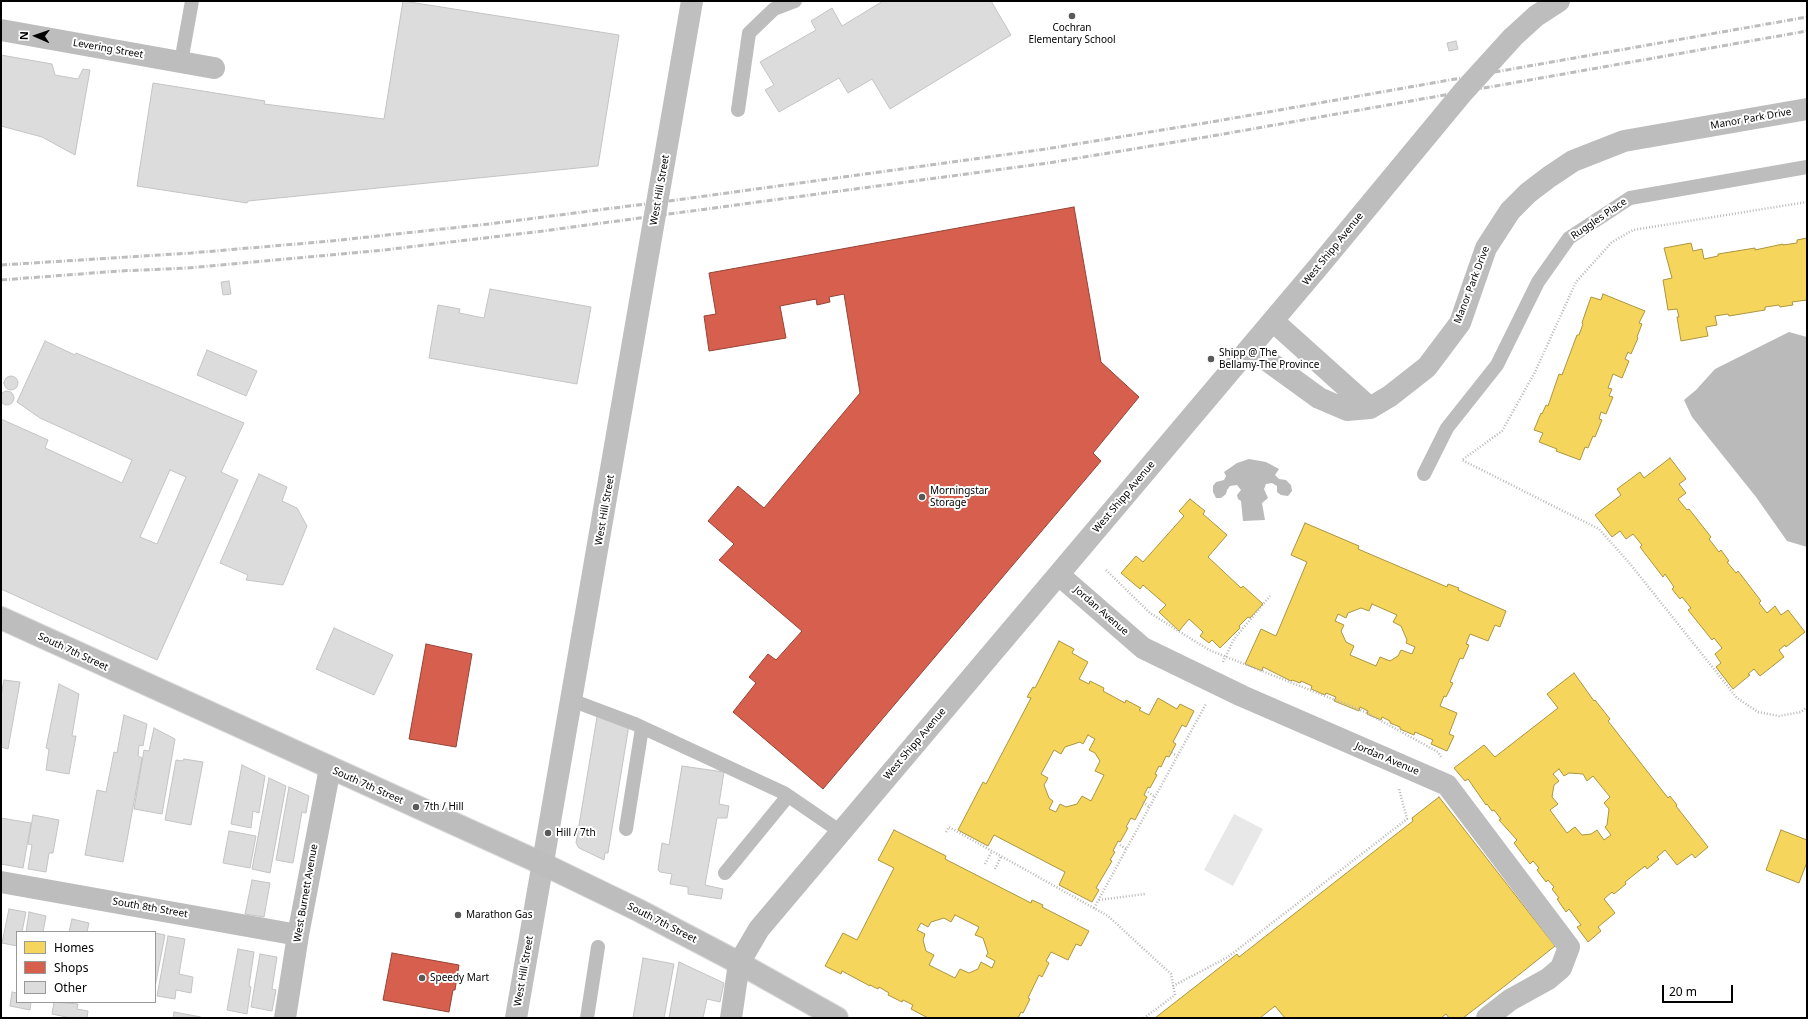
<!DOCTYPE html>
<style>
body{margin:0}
#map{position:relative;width:1808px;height:1019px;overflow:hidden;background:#fff;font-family:"Noto Sans",sans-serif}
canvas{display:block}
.frame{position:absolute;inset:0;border:2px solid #000;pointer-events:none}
.legend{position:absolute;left:16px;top:931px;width:140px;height:72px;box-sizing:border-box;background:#fff;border:1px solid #999;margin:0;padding:5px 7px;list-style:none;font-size:12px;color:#000}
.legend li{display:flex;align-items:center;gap:8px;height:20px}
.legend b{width:20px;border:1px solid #999}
.north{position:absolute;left:16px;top:16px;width:40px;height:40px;-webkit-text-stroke:3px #fff;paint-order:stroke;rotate:272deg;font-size:11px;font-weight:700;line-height:16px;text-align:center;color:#000}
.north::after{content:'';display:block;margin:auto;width:14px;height:18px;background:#000;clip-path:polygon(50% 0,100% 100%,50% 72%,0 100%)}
.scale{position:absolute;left:1662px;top:985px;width:71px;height:18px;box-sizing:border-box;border:2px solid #000;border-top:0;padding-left:5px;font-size:12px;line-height:14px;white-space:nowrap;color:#000;-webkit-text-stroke:3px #fff;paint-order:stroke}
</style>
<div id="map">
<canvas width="1808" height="1019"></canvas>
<div class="frame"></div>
<ul class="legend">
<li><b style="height:11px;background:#f6d55c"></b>Homes</li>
<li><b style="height:11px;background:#d6604d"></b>Shops</li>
<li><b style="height:11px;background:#dcdcdc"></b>Other</li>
</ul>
<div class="north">N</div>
<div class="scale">20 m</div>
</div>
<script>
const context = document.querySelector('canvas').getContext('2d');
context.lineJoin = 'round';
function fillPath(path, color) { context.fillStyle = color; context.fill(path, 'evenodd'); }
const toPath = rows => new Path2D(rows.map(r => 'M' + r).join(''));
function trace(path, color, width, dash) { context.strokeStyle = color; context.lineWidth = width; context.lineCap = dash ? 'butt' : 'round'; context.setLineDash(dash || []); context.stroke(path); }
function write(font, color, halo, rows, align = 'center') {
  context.font = font + ' "Noto Sans",sans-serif'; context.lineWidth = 4; context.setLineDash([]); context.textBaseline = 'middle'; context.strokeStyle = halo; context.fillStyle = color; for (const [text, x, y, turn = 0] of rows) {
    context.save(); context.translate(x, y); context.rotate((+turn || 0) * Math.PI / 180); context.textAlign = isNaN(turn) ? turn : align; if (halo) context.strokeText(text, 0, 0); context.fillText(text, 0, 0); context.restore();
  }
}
const green = toPath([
 [1234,814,1263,829,1233,886,1204,870]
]);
const water = toPath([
 [1789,332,1807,337,1807,547,1787,541,1756,497,1692,417,1684,400,1696,390,1715,369],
 [1249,459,1266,462,1279,469,1275,475,1279,479,1286,480,1291,485,1292,491,1288,496,1281,495,1277,492,1277,486,1272,483,1266,484,1264,489,1268,498,1262,503,1265,520,1243,521,1241,501,1238,499,1237,495,1241,490,1237,485,1230,486,1227,490,1226,494,1221,498,1216,498,1213,492,1213,486,1216,482,1224,480,1226,476,1224,472,1237,463]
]);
const homes = toPath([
 [1807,238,1807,301,1807,300,1792,302,1793,305,1780,307,1779,305,1765,307,1765,310,1729,316,1728,314,1715,316,1717,325,1706,327,1708,336,1681,341,1677,317,1679,317,1677,309,1668,310,1663,280,1672,278,1664,248,1691,243,1693,251,1702,249,1704,259,1718,256,1718,254,1755,248,1755,250,1783,244,1783,245,1797,243,1797,240,1807,238],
 [1603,294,1645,311,1639,323,1642,324,1637,337,1638,338,1631,354,1628,352,1625,359,1629,361,1622,378,1613,374,1608,388,1612,389,1609,396,1613,397,1606,414,1601,412,1599,419,1602,420,1595,437,1593,436,1588,448,1585,447,1580,460,1556,451,1557,449,1539,442,1543,433,1534,430,1541,413,1542,414,1546,405,1548,406,1559,374,1562,375,1577,335,1579,335,1583,324,1582,323,1585,314,1591,297,1601,300,1603,294],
 [1670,458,1686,479,1679,484,1686,493,1678,499,1687,510,1689,509,1711,537,1709,539,1719,552,1721,550,1729,561,1727,562,1736,573,1738,571,1761,601,1759,603,1767,613,1775,606,1781,615,1788,610,1805,632,1786,647,1785,645,1779,650,1784,657,1760,676,1754,669,1748,674,1750,675,1733,689,1716,667,1721,663,1715,654,1722,648,1714,638,1712,640,1688,610,1691,608,1682,597,1680,599,1672,589,1674,587,1665,574,1663,577,1640,547,1642,545,1633,534,1626,539,1620,531,1612,537,1595,515,1621,495,1617,489,1640,472,1644,478,1670,458],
 [1190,499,1205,511,1203,514,1227,535,1208,557,1241,588,1243,586,1263,604,1250,618,1248,617,1239,626,1240,628,1220,648,1212,640,1209,643,1200,636,1203,632,1189,619,1179,631,1159,612,1166,605,1143,585,1140,589,1121,573,1136,556,1143,562,1184,516,1179,511,1190,499],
 [1305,523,1359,546,1358,549,1447,587,1448,584,1459,588,1458,590,1506,611,1500,627,1495,625,1488,641,1470,634,1466,644,1469,645,1463,659,1460,658,1450,682,1453,683,1446,697,1444,696,1440,706,1457,713,1449,734,1454,736,1447,751,1431,744,1433,740,1415,732,1414,735,1400,729,1400,727,1390,723,1390,721,1382,717,1381,720,1367,714,1368,711,1360,707,1359,711,1334,701,1336,697,1326,693,1325,695,1311,689,1312,686,1301,681,1300,683,1292,680,1291,681,1263,667,1262,671,1245,664,1261,629,1276,636,1307,562,1291,555,1305,523],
 [1372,604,1397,615,1393,622,1401,626,1407,640,1406,643,1415,647,1412,654,1401,650,1398,656,1390,661,1380,657,1376,666,1350,655,1354,646,1346,642,1341,631,1344,625,1335,621,1338,614,1346,618,1348,613,1361,608,1369,611,1372,604],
 [1059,641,1074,649,1072,653,1088,662,1079,679,1089,684,1090,681,1104,688,1103,691,1125,703,1126,700,1141,708,1139,710,1149,715,1158,698,1177,709,1180,704,1194,711,1186,727,1182,725,1173,742,1176,744,1169,757,1166,756,1161,767,1159,766,1155,774,1157,775,1150,788,1148,787,1144,795,1147,797,1135,820,1131,818,1126,827,1128,828,1120,842,1118,841,1113,851,1115,852,1110,860,1112,861,1096,888,1099,890,1092,902,1059,885,1065,872,994,835,988,846,958,830,983,782,986,784,1031,698,1027,697,1033,687,1035,688,1059,641],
 [1088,735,1095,739,1089,750,1095,753,1100,761,1095,771,1104,775,1091,801,1082,796,1077,804,1066,807,1060,804,1056,812,1049,809,1053,801,1049,798,1044,785,1048,778,1041,774,1054,750,1061,754,1065,747,1080,742,1083,744,1088,735],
 [1574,673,1594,701,1595,700,1610,719,1608,721,1668,798,1670,796,1677,805,1676,806,1708,847,1695,858,1692,854,1677,865,1665,850,1657,857,1659,859,1647,869,1645,866,1625,882,1626,884,1614,894,1612,892,1604,899,1615,913,1598,927,1601,931,1588,942,1577,927,1581,925,1569,909,1566,912,1557,899,1559,898,1552,889,1554,887,1548,880,1546,882,1537,870,1539,868,1533,861,1530,864,1514,843,1517,840,1499,820,1501,819,1494,810,1492,811,1487,804,1486,805,1468,779,1465,781,1454,768,1484,745,1495,757,1558,708,1547,694,1574,673],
 [1559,769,1564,776,1569,773,1583,774,1587,781,1593,776,1610,797,1604,803,1609,809,1607,825,1605,827,1611,835,1604,840,1597,830,1591,834,1582,835,1575,827,1567,833,1550,810,1558,804,1552,797,1554,785,1559,781,1553,774,1559,769],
 [1439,797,1555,946,1506,985,1463,1018,1449,1018,1446,1014,1441,1018,1285,1018,1275,1006,1260,1018,1155,1018,1237,954,1239,957,1413,821,1412,818,1439,797],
 [894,830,946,856,945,859,1031,903,1032,900,1043,905,1042,907,1089,931,1081,946,1076,944,1068,960,1051,952,1046,961,1049,963,1042,977,1039,975,1028,998,1030,999,1023,1013,1021,1012,1018,1018,928,1018,911,1009,913,1005,903,1000,902,1002,888,995,889,993,879,987,878,989,870,985,870,986,842,971,841,974,825,966,843,933,857,940,894,868,878,860,894,830],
 [955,915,979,927,975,935,983,938,988,953,986,956,995,961,992,968,981,962,978,969,969,973,960,969,955,978,929,965,934,955,926,951,923,940,925,934,917,930,921,923,928,927,931,922,944,918,951,922,955,915],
 [1781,830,1807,840,1807,862,1799,883,1766,870,1781,830]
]);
const shops = toPath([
 [1074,207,1101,362,1139,397,1093,453,1101,461,823,789,733,712,756,683,749,677,768,654,776,660,802,631,719,560,734,544,708,521,738,486,764,508,860,393,844,294,829,297,830,302,817,305,816,299,780,306,786,338,709,351,704,316,716,314,709,273,1074,207],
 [426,644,472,654,456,747,409,739,426,644],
 [392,953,459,965,455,990,453,990,449,1012,383,1000,392,953]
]);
const building = toPath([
 [403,1,619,35,598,166,248,201,247,203,137,186,153,83,265,101,264,104,384,119,403,1],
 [883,1,991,1,1011,35,890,109,872,79,848,93,839,78,779,112,765,90,774,85,760,62,816,30,811,21,832,8,842,26,883,1],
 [1456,41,1458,49,1449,51,1447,43,1456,41],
 [1,55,52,64,55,75,78,79,83,69,90,70,75,155,42,137,1,126,1,55],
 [229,281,231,294,223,295,221,282,229,281],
 [490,289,591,307,577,384,429,358,438,305,460,309,459,313,484,318,490,289],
 [45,341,75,355,76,353,244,423,221,472,238,480,157,660,1,589,1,419,48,440,45,448,122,483,132,460,40,418,17,402,45,341],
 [170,470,186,477,157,544,140,537,170,470],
 [207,350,257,371,246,396,197,375,207,350],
 '4 383a7 7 0 1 1 14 0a7 7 0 1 1-14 0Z',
 '0 398a7 7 0 1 1 14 0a7 7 0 1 1-14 0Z',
 [259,474,287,487,282,501,297,508,307,526,283,585,246,580,248,575,220,563,259,474],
 [334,628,393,655,374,695,316,669,334,628],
 [4,680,20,682,8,749,1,747,1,696,4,680],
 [59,684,79,694,72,736,76,736,69,774,46,770,49,749,46,748,59,684],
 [598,711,629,725,608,853,605,853,604,860,579,848,576,843,598,711],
 [124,715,147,724,143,746,139,745,138,756,142,758,123,862,85,855,97,790,106,792,114,752,117,753,124,715],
 [154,728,175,739,162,814,134,809,144,750,149,751,154,728],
 [184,759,203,762,191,825,165,820,176,760,183,761,184,759],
 [242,765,265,776,259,813,253,811,251,828,231,824,242,765],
 [682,766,724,772,719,804,729,806,727,818,717,818,705,885,723,889,721,899,688,894,688,887,670,884,672,874,660,872,658,870,662,843,669,845,682,766],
 [269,778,286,786,270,873,252,869,269,778],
 [289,787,309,796,306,813,302,812,293,863,276,860,289,787],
 [33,815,59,820,53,853,49,853,46,872,28,869,32,845,28,844,33,815],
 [1,818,31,823,23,868,1,864,1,818],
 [229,831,256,836,250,868,223,863,229,831],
 [252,880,270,883,264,917,245,914,252,880],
 [9,909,26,912,22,932,17,932,17,946,2,943,9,909],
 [29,912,46,916,43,932,26,932,29,912],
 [72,919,89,923,87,932,69,932,72,919],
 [155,933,165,935,155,987,155,933],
 [168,936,185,939,179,974,193,977,191,993,176,990,175,999,157,996,168,936],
 [238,949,254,952,249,986,251,987,247,1014,227,1010,238,949],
 [260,954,277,957,272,989,276,990,272,1011,251,1007,260,954],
 [643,958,674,964,664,1018,633,1018,643,958],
 [679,962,724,983,720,1002,707,999,703,1018,669,1018,679,962],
 [12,992,17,993,17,1002,31,1002,30,1010,10,1006,12,992],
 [54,1002,78,1004,77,1009,88,1011,87,1018,71,1018,52,1014,54,1002],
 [174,1012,201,1017,201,1018,173,1018,174,1012]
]);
const path = toPath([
 [1807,202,1633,230,1612,242,1576,282,1535,372,1502,431,1462,460,1599,529,1631,565,1737,698,1758,712,1779,716,1801,712,1807,707],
 [1106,570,1150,613,1209,650,1363,711,1438,752,1441,757],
 [1223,662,1234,639,1270,596],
 [1169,751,1177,756],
 [1148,792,1155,797],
 [1143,802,1149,807],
 [946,832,949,827,1108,916,1171,974,1175,995,1144,1018],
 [1120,845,1126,849],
 [985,864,992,851],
 [995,869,1001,857],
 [1099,900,1145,894],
 [1094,908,1206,704],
 [1173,986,1228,957,1407,819,1399,789]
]);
const lane = toPath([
 [181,62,192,1],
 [738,110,749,33,774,9,795,1],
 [1424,474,1447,428,1497,365,1538,282,1569,238,1630,198,1807,167],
 [571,700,635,724,784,793,841,832],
 [626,829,642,728],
 [725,873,788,796],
 [587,1018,598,947]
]);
const street = toPath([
 [1,30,214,68],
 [1273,321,1370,408],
 [1250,348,1319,398,1347,410,1370,408,1390,396,1427,367,1460,323,1486,248,1510,211,1528,193,1549,177,1573,161,1624,141,1807,109],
 [1059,575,1143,648,1242,696,1447,785,1569,947,1561,968,1548,979,1510,1000,1487,1018],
 [1,882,298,935],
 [285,1018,298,935,330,768],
 [731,1018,739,963,759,929,1319,266,1463,92,1513,37,1536,16,1559,1]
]);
const secondary = toPath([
 [516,1018,692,1]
]);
const primary = toPath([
 [1,618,543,864,638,910,739,963,837,1018]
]);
const rail = toPath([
 [1,265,191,253,331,241,489,224,684,199,1046,149,1217,121,1807,17],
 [1,280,119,271,187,268,384,250,543,231,1048,163,1218,135,1807,31]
]);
const markers = [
 [1072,16,4,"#595959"],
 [1211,359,4,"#595959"],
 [922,497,4,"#595959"],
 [416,807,4,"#595959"],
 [548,833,4,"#595959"],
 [458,915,4,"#595959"],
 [422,978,4,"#595959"]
];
const poiNames = [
 ["Cochran",1072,28,"center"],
 ["Elementary School",1072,40,"center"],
 ["Shipp @ The",1219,353],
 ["Bellamy-The Province",1219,365],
 ["Morningstar",930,491],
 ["Storage",930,503],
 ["7th / Hill",424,807],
 ["Hill / 7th",556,833],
 ["Marathon Gas",466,915],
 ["Speedy Mart",430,978]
];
const streetNames = [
 ["Levering Street",108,49,10],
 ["Manor Park Drive",1751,119,-10],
 ["West Hill Street",660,190,-80],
 ["Ruggles Place",1599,219,-34],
 ["West Shipp Avenue",1333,249,-51],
 ["Manor Park Drive",1472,285,-69],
 ["West Shipp Avenue",1124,497,-50],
 ["West Hill Street",605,510,-80],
 ["Jordan Avenue",1101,611,41],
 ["South 7th Street",73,652,25],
 ["West Shipp Avenue",915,744,-50],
 ["Jordan Avenue",1387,759,23],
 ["South 7th Street",368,786,24],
 ["West Burnett Avenue",306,893,-80],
 ["South 8th Street",150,908,10],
 ["South 7th Street",662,923,27],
 ["West Hill Street",524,971,-80]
];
fillPath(green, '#e8e8e8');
fillPath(water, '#bababa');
fillPath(homes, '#f6d55c');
trace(homes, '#ac9540', 1);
fillPath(shops, '#d6604d');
trace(shops, '#964336', 1);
fillPath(building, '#dcdcdc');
trace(building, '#c4c4c4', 1);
trace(primary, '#dbdbdb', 24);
trace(path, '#b8b8b8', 2.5, [1, 2]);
trace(lane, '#bdbdbd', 14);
trace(street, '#bdbdbd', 22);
trace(secondary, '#bfbfbf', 22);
trace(primary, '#bdbdbd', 22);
trace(rail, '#bdbdbd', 3, [6, 2, 1, 2]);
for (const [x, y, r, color] of markers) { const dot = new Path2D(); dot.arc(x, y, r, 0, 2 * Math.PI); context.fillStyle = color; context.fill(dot); trace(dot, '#fff', 1.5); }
write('10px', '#000', '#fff', poiNames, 'left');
write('10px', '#000', '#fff', streetNames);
</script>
